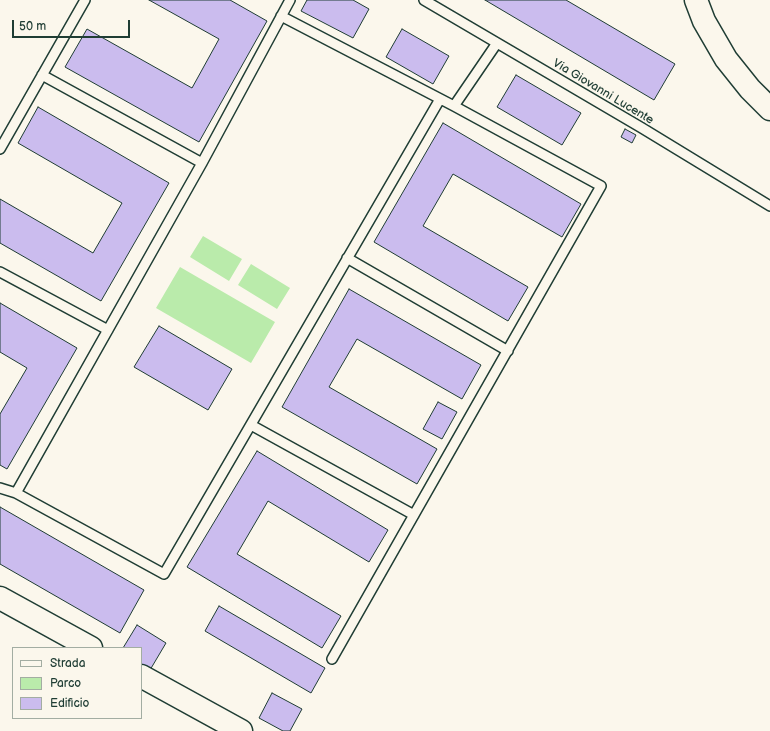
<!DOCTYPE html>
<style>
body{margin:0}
#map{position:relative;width:770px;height:731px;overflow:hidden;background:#fbf7ec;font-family:"Balsamiq Sans",sans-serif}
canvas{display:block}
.legend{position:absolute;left:12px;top:647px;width:130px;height:72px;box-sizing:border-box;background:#fbf7ec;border:1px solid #a3ada2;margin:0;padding:5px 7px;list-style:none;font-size:12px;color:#1f3d34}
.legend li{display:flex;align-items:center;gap:8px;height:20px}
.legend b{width:20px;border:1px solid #a3ada2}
.scale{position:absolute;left:12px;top:20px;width:118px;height:18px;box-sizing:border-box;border:2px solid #1f3d34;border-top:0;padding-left:5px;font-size:12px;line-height:14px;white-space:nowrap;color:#1f3d34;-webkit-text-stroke:3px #fbf7ec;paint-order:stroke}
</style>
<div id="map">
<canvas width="770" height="731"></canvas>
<ul class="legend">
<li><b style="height:5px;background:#fbf7ec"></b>Strada</li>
<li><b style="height:11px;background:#baebab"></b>Parco</li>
<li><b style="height:11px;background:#cbbcee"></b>Edificio</li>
</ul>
<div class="scale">50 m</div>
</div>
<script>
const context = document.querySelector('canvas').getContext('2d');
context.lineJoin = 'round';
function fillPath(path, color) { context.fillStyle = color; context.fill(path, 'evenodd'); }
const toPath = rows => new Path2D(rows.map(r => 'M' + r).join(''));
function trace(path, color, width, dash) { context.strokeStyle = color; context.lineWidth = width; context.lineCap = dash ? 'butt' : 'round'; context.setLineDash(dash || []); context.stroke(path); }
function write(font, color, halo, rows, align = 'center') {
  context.font = font + ' "Balsamiq Sans",sans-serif'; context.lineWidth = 3; context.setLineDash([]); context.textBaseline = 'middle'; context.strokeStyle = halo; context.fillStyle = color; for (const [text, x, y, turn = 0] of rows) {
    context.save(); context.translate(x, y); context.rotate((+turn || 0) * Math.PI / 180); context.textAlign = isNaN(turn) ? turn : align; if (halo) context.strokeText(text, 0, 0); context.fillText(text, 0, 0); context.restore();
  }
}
const green = toPath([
 [203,236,242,259,229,281,190,257],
 [251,264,290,288,277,309,238,285],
 [180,267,275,322,251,363,156,308]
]);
const building = toPath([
 [149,0,230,0,267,21,199,142,65,67,87,29,192,88,219,39,149,0],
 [307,0,353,0,369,9,353,38,301,11,307,0],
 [485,0,566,0,675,64,654,100,485,0],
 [402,29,449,56,433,84,386,57,402,29],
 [516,75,581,113,562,145,497,107,516,75],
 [38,107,169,183,101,301,0,243,0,199,93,253,122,203,18,143,38,107],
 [443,123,581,204,562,237,453,174,423,226,528,287,508,321,374,242,443,123],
 [625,129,636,135,632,143,621,137,625,129],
 [349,289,481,365,462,399,357,339,329,387,437,449,417,484,282,407,349,289],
 [0,303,77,348,7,469,0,465,0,414,27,368,0,352,0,303],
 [159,326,232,369,208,410,134,367,159,326],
 [438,402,457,412,442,439,423,429,438,402],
 [257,451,388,530,369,562,268,501,237,554,341,616,322,648,187,567,257,451],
 [0,507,144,590,120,633,0,564,0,507],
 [219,606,325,668,311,693,205,631,219,606],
 [137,625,166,643,150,670,141,665,141,648,123,648,137,625],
 [272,693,302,709,290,731,283,731,259,718,272,693]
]);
const lane = toPath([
 [290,0,202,163,16,493,164,574,440,99],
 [424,0,642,128,770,206],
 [281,16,454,106,601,186,332,659],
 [42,75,202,163],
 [454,106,497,43],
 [0,149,85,0],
 [347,258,508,351],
 [0,272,108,330],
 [251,425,414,515],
 [0,488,16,493]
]);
const secondary = toPath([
 [696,0,704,21,726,59,750,89,770,109],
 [0,598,91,648],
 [141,676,241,731]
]);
const streetNames = [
 ["Via Giovanni Lucente",603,92,31]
];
fillPath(green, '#baebab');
fillPath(building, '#cbbcee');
trace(building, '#1f3d34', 1);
trace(lane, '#1f3d34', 12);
trace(secondary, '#1f3d34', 25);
trace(lane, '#fbf7ec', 9);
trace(secondary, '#fbf7ec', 22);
write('12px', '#1f3d34', '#fbf7ec', streetNames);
</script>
